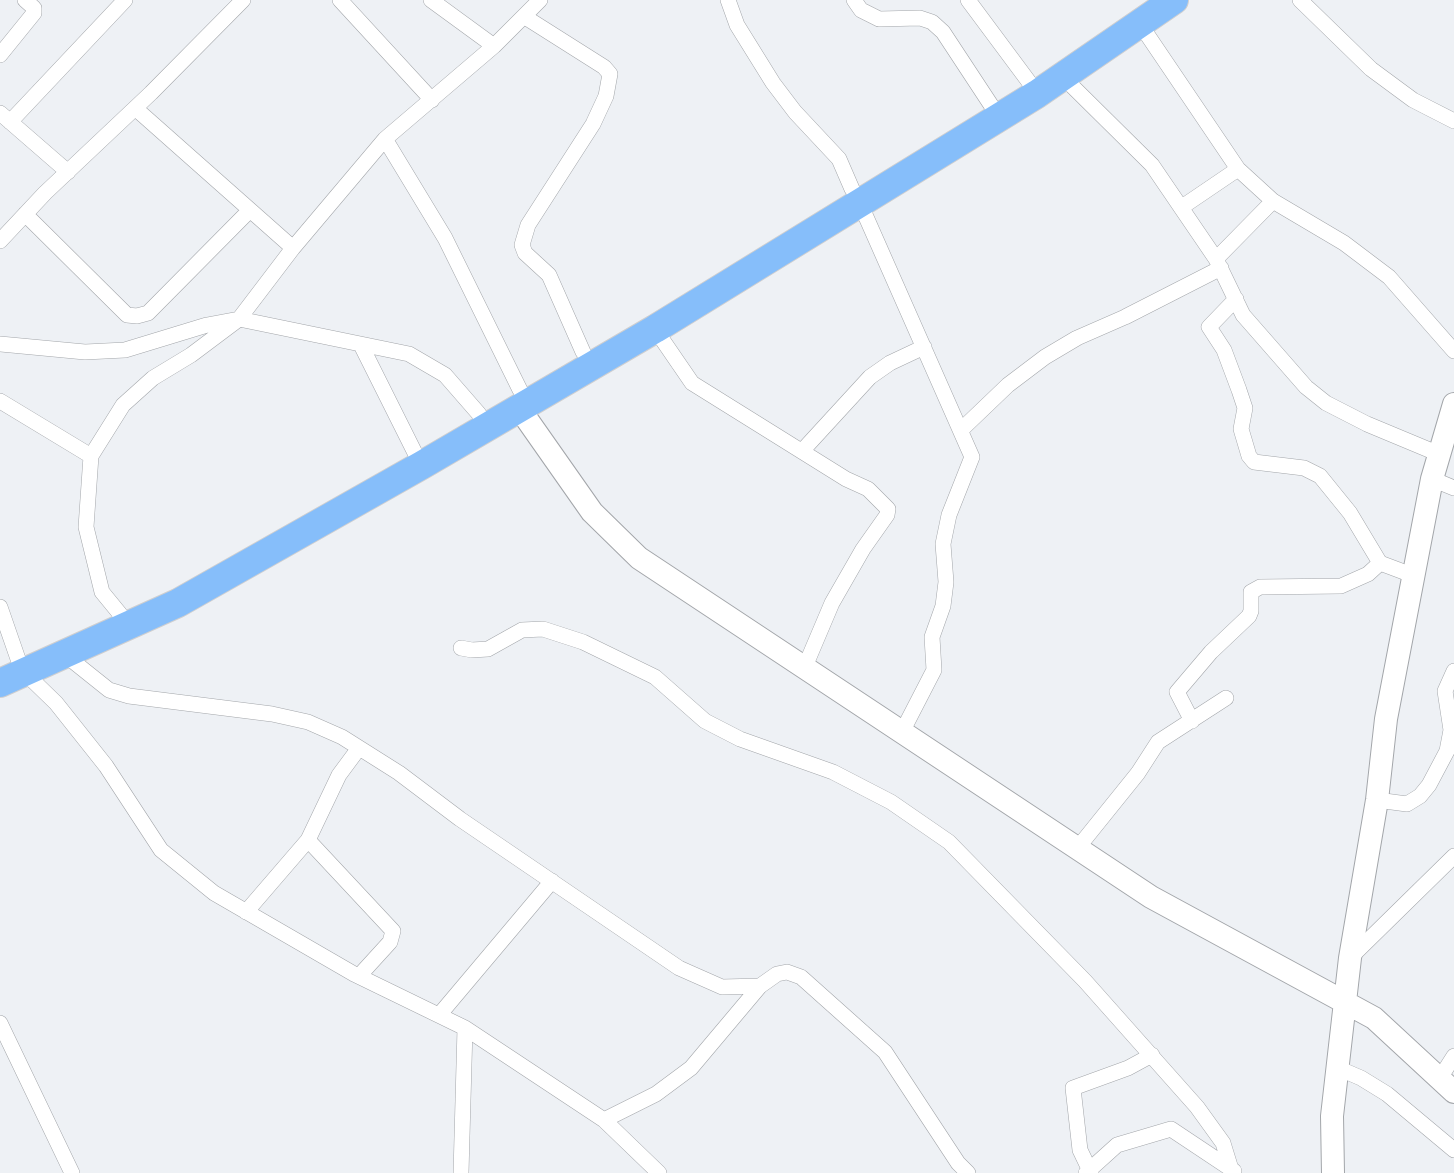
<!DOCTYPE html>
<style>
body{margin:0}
canvas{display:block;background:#eef1f5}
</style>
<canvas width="1454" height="1173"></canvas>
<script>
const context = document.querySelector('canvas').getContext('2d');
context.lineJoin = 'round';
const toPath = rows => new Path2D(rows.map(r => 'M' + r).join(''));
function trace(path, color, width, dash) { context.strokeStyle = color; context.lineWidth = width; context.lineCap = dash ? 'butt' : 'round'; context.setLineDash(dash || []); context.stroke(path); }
const street = toPath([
 [340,0,432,100],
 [431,0,494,46],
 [728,0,737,25,773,83,795,112,839,159,852,189],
 [854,0,861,10,879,19,920,18,932,22,943,32,991,105],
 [968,0,1029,82],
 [1300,0,1371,69,1413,100,1454,121],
 [525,17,604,67,610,74,606,96,593,124,528,225,522,245,525,253,549,275,583,352],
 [1140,24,1238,169,1273,201,1344,243,1389,277,1454,351],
 [0,55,34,13,34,8,25,0],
 [1064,78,1152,165,1216,259,1243,315,1306,387,1326,403,1367,424,1439,454],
 [135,108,293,248],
 [0,113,68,172],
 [10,122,125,0],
 [385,139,445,238,520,390],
 [859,201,972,457,949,515,943,544,946,582,943,606,932,637,934,670,902,732],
 [1182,207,1238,169],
 [25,214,127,315,137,316,148,313,250,210],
 [0,241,45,193,151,93,243,0],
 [1216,259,1273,201],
 [1236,299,1209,327,1224,350,1239,390,1245,408,1241,429,1249,456,1254,462,1304,468,1320,476,1350,513,1380,563,1412,575],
 [655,329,692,383,846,479,868,489,888,509,887,515,863,549,832,603,804,669],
 [0,344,85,352,125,350,207,325,239,319,409,354,445,375,479,414],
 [361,345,415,453],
 [0,401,91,456],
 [962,429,1008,385,1045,357,1077,338,1125,317,1221,268],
 [803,450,870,377,890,363,924,347],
 [1432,479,1454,488],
 [0,607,18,659],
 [120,614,102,592,86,527,91,456,123,405,153,378,191,355,239,319,293,248,385,139,494,46,540,0],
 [461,648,472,650,488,649,522,630,543,629,583,642,655,677,705,721,740,739,833,772,891,802,949,842,1085,981,1197,1107,1223,1143,1231,1169],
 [64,654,109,690,129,696,272,714,308,722,342,737,399,773,460,819,679,968,722,987,760,986],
 [24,672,56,703,106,766,161,850,214,893,354,974,465,1028,604,1120,659,1173],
 [1192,721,1177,692,1211,652,1249,616,1251,611,1251,592,1260,587,1341,586,1368,574,1380,563],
 [1377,800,1407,804,1420,796,1429,785,1447,751,1451,730,1445,691,1454,671],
 [308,840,393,931,390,942,359,976],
 [1076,850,1138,773,1158,742,1226,698],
 [246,912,308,840,339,775,359,748],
 [1350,958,1454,856],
 [440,1014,552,881],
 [0,1023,72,1173],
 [1340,1069,1361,1078,1387,1094,1454,1150],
 [1440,1078,1454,1056],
 [604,1120,656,1094,691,1068,760,986,777,974,787,972,801,977,885,1052,958,1163,968,1173],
 [461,1173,465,1028],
 [1086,1173,1117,1145,1171,1129,1234,1171],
 [1091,1173,1080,1150,1073,1088,1128,1068,1152,1055]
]);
const secondary = toPath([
 [519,408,592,512,639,558,1151,897,1374,1018,1454,1092],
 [1333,1173,1332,1116,1350,958,1377,800,1386,719,1432,479,1454,404]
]);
const highway = toPath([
 [0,683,178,603,422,465,655,329,1037,94,1174,0]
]);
trace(street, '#a3a6aa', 16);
trace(secondary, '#a3a6aa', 24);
trace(highway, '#cfcfd0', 30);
trace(street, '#fff', 15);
trace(secondary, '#fff', 22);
trace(highway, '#86befa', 28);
</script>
